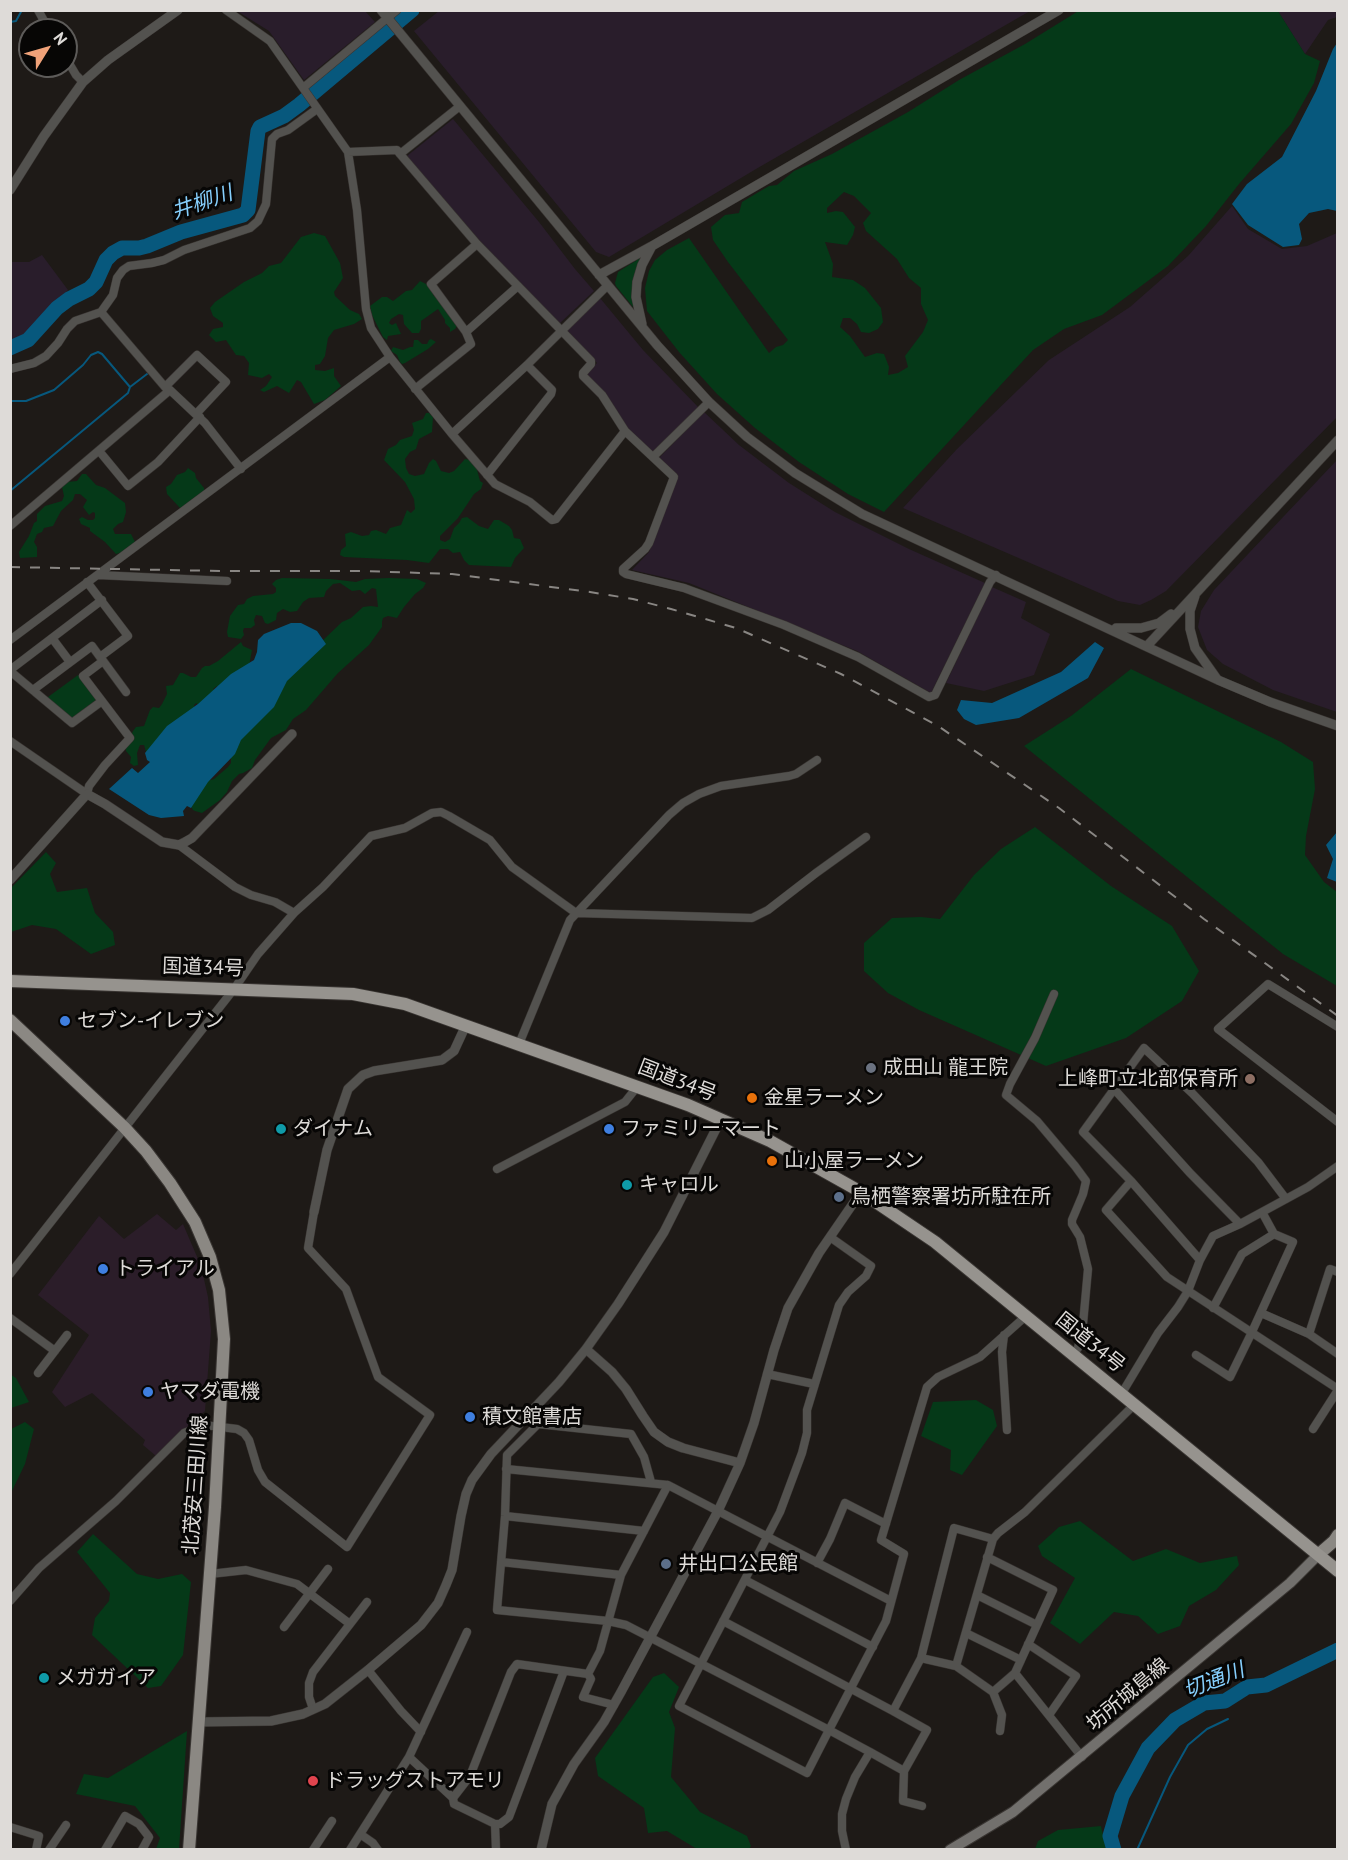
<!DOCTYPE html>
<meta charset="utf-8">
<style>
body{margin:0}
#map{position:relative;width:1348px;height:1860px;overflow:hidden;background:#1e1a17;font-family:"PT Sans",sans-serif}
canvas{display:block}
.frame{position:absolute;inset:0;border:12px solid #dedbd8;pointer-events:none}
.north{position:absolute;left:18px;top:18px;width:60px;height:60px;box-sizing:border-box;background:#070605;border:2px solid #5d5b59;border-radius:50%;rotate:53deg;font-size:16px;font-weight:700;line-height:24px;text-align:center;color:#dedbd8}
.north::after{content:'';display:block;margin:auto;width:21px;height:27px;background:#f0a279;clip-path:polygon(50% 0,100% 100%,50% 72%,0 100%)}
</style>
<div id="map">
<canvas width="1348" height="1860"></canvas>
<div class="frame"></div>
<div class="north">N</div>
</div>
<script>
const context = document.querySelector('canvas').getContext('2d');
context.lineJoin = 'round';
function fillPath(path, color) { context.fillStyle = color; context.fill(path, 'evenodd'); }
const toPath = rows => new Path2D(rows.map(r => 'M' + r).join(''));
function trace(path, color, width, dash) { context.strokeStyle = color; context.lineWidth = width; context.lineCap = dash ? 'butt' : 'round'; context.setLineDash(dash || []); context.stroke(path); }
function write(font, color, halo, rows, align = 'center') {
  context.font = font + ' "PT Sans","Noto Sans JP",sans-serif'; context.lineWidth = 6; context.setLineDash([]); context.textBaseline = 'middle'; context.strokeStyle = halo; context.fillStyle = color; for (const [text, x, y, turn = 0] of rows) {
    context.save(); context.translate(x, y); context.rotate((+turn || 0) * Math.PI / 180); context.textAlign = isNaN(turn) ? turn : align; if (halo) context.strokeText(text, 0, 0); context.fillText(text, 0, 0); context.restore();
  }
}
const commercial = toPath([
 [157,1214,176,1230,183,1224,201,1266,208,1297,211,1331,205,1411,156,1456,143,1445,145,1440,92,1393,65,1407,52,1392,89,1335,38,1295,99,1216,124,1239]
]);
const industrial = toPath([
 [237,11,365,11,375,22,304,80,269,31],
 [439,11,439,10,1030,11,756,169,609,257,596,252,414,31],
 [1278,11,1337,11,1337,17,1328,20,1305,54],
 [453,119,539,222,575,269,594,291,559,324,481,242,407,156],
 [1232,206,1248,229,1282,249,1307,246,1337,233,1337,417,1166,591,1151,600,1140,605,1118,601,903,508,957,449,1049,360,1130,307,1188,256],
 [42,255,68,290,27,334,11,341,11,262,29,262],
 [600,298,643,350,699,408,654,453,629,430,608,398,586,374,597,363,567,330],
 [704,412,739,445,789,483,835,512,909,549,985,583,931,693,857,651,689,583,632,570,649,552,678,475,659,458],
 [1337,460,1337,712,1273,690,1223,664,1207,650,1198,627,1201,611,1214,590],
 [992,587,1026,602,1021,618,1050,634,1034,675,984,691,946,683]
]);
const green = toPath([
 [1080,10,1278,11,1305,54,1320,61,1314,83,1291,124,1239,184,1206,226,1168,266,1102,315,1064,329,1033,350,884,512,848,494,799,462,755,428,717,394,679,352,647,311,645,288,649,271,655,260,667,250,689,238,769,353,776,347,783,345,788,340,728,262,713,240,711,227,725,215,739,213,742,202,757,193,769,186,777,185,794,171,832,154,908,112,959,80,1025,44],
 [844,192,854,196,871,213,863,223,866,231,897,259,909,278,921,288,921,304,928,320,923,332,905,356,908,367,898,373,888,375,889,367,884,354,877,353,865,357,850,336,840,327,843,318,850,318,857,324,861,332,869,333,878,329,883,322,881,308,865,288,853,280,832,277,833,264,825,242,847,245,853,235,855,227,843,212,836,211,827,213,827,208],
 [314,233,325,236,340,263,343,278,334,292,335,296,350,310,359,314,362,319,354,324,334,330,328,338,325,356,320,364,315,365,315,370,325,371,334,368,334,376,341,386,325,400,314,404,301,382,297,380,289,393,277,386,264,392,260,390,266,386,272,377,269,374,262,378,248,375,249,363,244,356,236,355,226,340,216,342,209,335,213,329,223,327,223,323,213,316,210,308,215,302,244,282,262,273,269,266,281,263,301,237],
 [640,258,641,259,633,307,616,286,615,283,618,272],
 [420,281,428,285,433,291,433,295,440,301,454,319,457,326,455,329,450,332,450,328,445,323,445,320,438,309,421,321,421,329,419,333,412,333,404,324,403,315,399,314,391,319,389,323,392,325,396,323,401,334,388,336,387,340,383,337,372,315,370,306,382,297,387,297,393,301,406,291,412,290],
 [431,339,436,342,428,349,405,363,402,364,400,362,397,355,391,351,393,347,403,350,410,347,413,347,414,340,418,340,422,344,427,344,429,340],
 [426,413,429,413,433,417,432,432,419,439,416,449,410,452,405,459,406,468,409,474,415,476,424,474,429,463,433,459,436,461,441,471,449,473,454,471,465,459,470,460,476,466,480,481,483,483,481,489,474,494,458,518,440,536,440,540,445,542,450,539,454,528,459,523,462,518,467,517,479,526,488,529,494,520,499,520,509,526,512,530,514,538,520,539,524,548,515,558,511,567,469,565,464,560,460,552,453,553,448,549,440,549,429,563,407,560,344,557,340,555,341,550,346,546,345,534,351,532,362,536,369,535,371,531,376,530,386,534,390,528,401,525,407,510,411,513,415,509,414,499,405,482,384,460,388,449,396,445,400,440,412,436,414,430,412,423,423,419],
 [188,468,195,473,196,478,204,488,204,492,184,507,180,508,167,494,166,487,171,484,177,475,185,472],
 [82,474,86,474,96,485,105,488,125,503,126,512,123,522,118,524,113,529,115,534,131,534,135,542,123,552,116,554,105,542,90,531,90,528,81,524,79,519,82,517,88,520,93,520,95,518,95,513,93,512,89,515,83,507,87,500,80,494,75,494,73,500,61,511,53,526,44,528,42,532,37,534,34,542,37,547,37,557,20,558,19,552,29,536,34,523,37,521,37,514,45,506,62,501,64,496,62,487,67,482,77,481],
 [282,578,331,579,356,582,365,579,389,578,417,579,426,583,423,588,415,594,404,607,397,618,388,616,383,618,382,622,382,627,369,645,338,673,306,710,293,719,286,730,271,738,255,760,252,768,243,773,239,774,232,781,227,792,220,800,202,813,195,811,193,810,189,803,204,782,214,779,228,767,231,763,231,753,267,703,321,642,342,622,351,618,363,607,371,606,378,607,376,589,372,588,365,594,360,590,352,591,340,583,333,584,326,591,324,597,309,598,303,602,297,611,290,612,283,609,277,613,276,620,268,624,265,623,262,616,256,615,254,620,255,625,251,628,244,628,243,631,244,635,241,639,228,637,227,632,230,616,238,605,244,604,247,599,253,596,273,594,276,592,276,588,272,584,276,580],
 [241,642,243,646,252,650,249,666,220,689,217,686,213,689,217,693,199,705,196,703,194,705,195,710,147,755,144,745,140,745,137,753,138,765,134,766,130,763,131,757,126,751,126,746,133,731,136,727,144,726,150,710,153,707,159,708,162,704,167,694,166,686,173,685,180,673,183,673,191,677,196,677,202,668,205,666,209,666,218,661],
 [1131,669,1281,742,1313,762,1315,789,1306,836,1305,855,1324,882,1337,892,1337,986,1283,954,1024,746,1071,716],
 [78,675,97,699,72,719,48,699,48,697],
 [1035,827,1111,886,1172,926,1199,971,1182,1001,1126,1038,1046,1066,919,1010,888,993,864,971,864,943,892,918,921,917,940,919,974,875,1001,849],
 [46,852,56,863,50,874,57,892,87,888,95,913,113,932,115,945,91,954,56,929,32,925,11,932,11,888],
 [10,1374,16,1378,29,1402,11,1408],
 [976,1400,993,1410,997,1426,962,1475,950,1470,951,1450,921,1436,933,1402],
 [25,1422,34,1429,25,1464,11,1493,11,1429],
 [1080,1521,1133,1561,1166,1549,1200,1563,1237,1556,1239,1565,1216,1590,1189,1606,1180,1626,1158,1634,1138,1616,1114,1612,1080,1644,1050,1623,1075,1578,1042,1556,1038,1546,1059,1527],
 [93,1534,137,1574,158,1579,182,1574,191,1582,183,1655,161,1686,148,1688,92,1635,95,1618,109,1601,110,1593,77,1552],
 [664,1673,679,1687,669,1712,675,1728,671,1777,700,1812,747,1836,751,1846,749,1849,697,1849,667,1831,648,1833,644,1808,598,1776,595,1758,653,1677],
 [187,1731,179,1849,156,1849,160,1838,135,1806,76,1794,84,1774,108,1778],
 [1101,1826,1106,1849,1035,1849,1038,1841,1058,1830]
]);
const water = toPath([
 [1337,43,1337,211,1328,209,1309,213,1299,224,1302,239,1299,245,1283,247,1248,225,1232,204,1247,184,1282,157,1316,91,1333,49],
 [291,623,301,623,317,631,326,644,287,681,274,707,241,740,235,754,208,782,191,808,187,806,183,811,184,816,161,818,149,815,109,789,132,768,138,773,150,762,147,760,145,753,167,726,198,704,231,674,254,660,257,652,258,640,264,634],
 [1095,642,1104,648,1088,678,1019,718,976,725,964,719,957,710,961,700,992,703,1061,672],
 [1337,832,1337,882,1327,878,1333,859,1326,845]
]);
const stream = toPath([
 [10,22,16,21,22,10],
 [10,401,26,401,54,390,83,365,91,355,98,352,102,354,130,387,147,374],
 [10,491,128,393,130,387],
 [1137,1850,1170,1777,1188,1745,1207,1729,1228,1719]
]);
const river = toPath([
 [10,348,28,340,57,308,69,299,89,289,96,282,106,260,113,253,122,248,139,248,147,246,181,232,243,215,248,210,258,131,260,127,284,116,299,105,412,10],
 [1114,1850,1110,1836,1122,1796,1148,1748,1175,1720,1204,1703,1225,1701,1247,1687,1266,1685,1338,1650]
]);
const minor = toPath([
 [38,10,49,30],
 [226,10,270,41,348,152,357,210,366,309,371,328,390,357,452,434,527,365,608,285],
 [66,58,76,75,83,82],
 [303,88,397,10],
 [348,152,397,150,400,154,477,244,591,361,591,364,583,373,583,376,602,395,625,431,674,477,649,543,645,549,623,569,623,572,626,574,684,588,784,625,858,657,929,697,935,695,990,582,996,575],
 [400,154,460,106],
 [466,332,518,286],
 [10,369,34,363,46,356,58,343,67,329,75,321,101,312,113,295,117,278,123,270,129,266,152,263,164,260,184,250,250,228,258,221,266,204,272,139,277,134,288,130,317,109],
 [165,387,197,355,226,382,196,414],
 [415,389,471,344,466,332,431,284,477,244],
 [170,390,205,423,241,469],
 [452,434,495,484,530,502,552,520,556,519,625,431],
 [100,452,128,486,158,462,200,417],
 [653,457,709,402],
 [487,475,551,394,552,390,527,365],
 [10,526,170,390,165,387,101,312],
 [98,575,227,581],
 [52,638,70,662],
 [10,640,390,357],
 [101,658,126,692],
 [10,670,102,600],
 [10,671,72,723,102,701],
 [33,690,92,646,100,657,128,636,87,582],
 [10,741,87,794,89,786,105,765,130,738,83,676,103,661],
 [294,913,323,887,371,836,405,828,432,813,441,812,449,816,490,840,512,867,576,913,752,918,768,910,816,873,866,837],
 [1054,994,1035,1038,1010,1084,1006,1095,1037,1121,1075,1166,1086,1181,1083,1194,1072,1220,1072,1224,1080,1237,1088,1269,1083,1324,1078,1348,1073,1354],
 [1338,1027,1268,984,1218,1029,1338,1122],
 [519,1044,570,920,669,815,683,803,699,794,721,786,789,776,796,774,817,760],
 [1114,1089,1190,1173,1240,1224],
 [497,1169,625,1102,637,1087],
 [1131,1181,1106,1210,1167,1277,1338,1389],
 [830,1237,871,1266,866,1276,848,1292,839,1305,807,1410,807,1433,802,1453,780,1512,679,1706,807,1773,829,1730,870,1752,855,1777,846,1799,842,1814,842,1831,846,1850],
 [1200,1260,1131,1181,1083,1132,1144,1048,1192,1093,1258,1162,1286,1199],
 [10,1274,234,989,258,954,294,913,275,902,251,895,235,887,179,845],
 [1213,1308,1242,1254,1274,1234],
 [1261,1313,1309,1334,1338,1354],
 [10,1318,55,1351],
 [1309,1334,1330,1269,1338,1272],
 [1004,1335,1002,1352,1007,1430],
 [1196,1355,1230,1377,1251,1334,1293,1242,1274,1234,1262,1212],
 [38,1373,67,1335],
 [767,1374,814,1384],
 [1122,1393,1158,1333,1178,1307,1188,1291,1200,1260,1213,1236,1240,1224,1286,1199,1308,1187,1338,1166],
 [1313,1429,1338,1390],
 [506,1469,668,1485,891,1601],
 [651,1482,644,1457,631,1434,538,1424,507,1455,505,1516,497,1610,608,1621,626,1625,829,1730,886,1621,904,1554,881,1540,927,1387,938,1377,980,1357,1026,1316],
 [505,1516,644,1531],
 [987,1557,1053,1590,1021,1660],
 [501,1562,621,1575],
 [817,1563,830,1539,845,1503,886,1524],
 [210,1574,246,1570,297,1584,350,1624],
 [745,1580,873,1647],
 [977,1595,1037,1625],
 [10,1601,39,1568,116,1501,184,1433,204,1425,237,1429,244,1433,249,1440,258,1470,265,1482,347,1547,430,1415,378,1377,346,1289,308,1248,314,1212],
 [723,1621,893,1711,921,1658,956,1666,993,1692,1015,1673],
 [284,1627,328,1569],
 [966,1633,1021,1660,1015,1673,1082,1757],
 [1028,1644,1076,1676,1049,1715],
 [921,1658,954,1528,993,1539],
 [956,1666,993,1539,998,1533,1025,1512,1135,1404],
 [368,1670,401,1711,421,1732],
 [588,1674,600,1651,621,1575,668,1485],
 [993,1692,1002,1715,1000,1731],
 [313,1709,309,1697,309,1683,313,1672,367,1602],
 [870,1752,904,1771,927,1730,893,1711],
 [409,1757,453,1798,454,1804,495,1824,500,1824,509,1817,564,1671],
 [904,1771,903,1801,922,1806],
 [453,1798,470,1776,511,1672,517,1664,588,1674,591,1679,583,1697,614,1705],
 [495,1824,496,1850],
 [10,1827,39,1836,36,1850],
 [360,1834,373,1843,378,1850],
 [49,1850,66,1825],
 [105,1850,125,1816,139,1824,149,1837,142,1850],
 [313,1850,332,1821],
 [350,1850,409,1757,467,1632]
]);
const tertiary = toPath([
 [381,10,657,345,709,402,747,437,795,473,862,514,1218,680,1270,702,1338,726],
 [10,190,44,136,83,82,108,60,178,10],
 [599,275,652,246,1059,10],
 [642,324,636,297,637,282,642,265,652,246],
 [1195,596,1190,611,1190,629,1195,648,1217,679],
 [1116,628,1141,628,1159,623,1171,614],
 [1147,646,1338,440],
 [10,880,87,794,105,804,162,842,179,845,185,842,192,838,292,734],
 [314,1212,327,1150,348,1089,363,1075,374,1071,442,1060,454,1051,466,1025],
 [586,1349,612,1372,626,1389,643,1416,654,1432,668,1442,683,1448,740,1463],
 [198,1722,271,1721,303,1714,325,1704,368,1670,421,1625,438,1603,446,1585,452,1570,461,1516,466,1494,472,1480,491,1454,559,1382,586,1349,618,1304,664,1232,721,1119],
 [541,1850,552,1804,574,1764,604,1722,621,1692,718,1511,740,1463,754,1423,774,1350,788,1308,819,1253,861,1192]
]);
const secondary = toPath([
 [950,1850,1013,1812,1290,1583,1319,1554]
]);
const primary = toPath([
 [10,1020,124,1127,146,1151,170,1183,195,1222,210,1257,219,1290,224,1339,215,1507,189,1850],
 [1319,1554,1334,1541,1338,1535]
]);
const trunk = toPath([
 [10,981,353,994,405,1004,688,1105,770,1141,861,1192,935,1242,1338,1571]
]);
const rail = toPath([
 [10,567,223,571,362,571,452,574,590,592,633,599,671,609,736,628,841,674,938,726,1059,808,1204,919,1338,1016]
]);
const markers = [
 [65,1021,6,"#3f7fe0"],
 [871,1068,6,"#6b7280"],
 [1250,1079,6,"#8d6e63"],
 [752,1098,6,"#e8710a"],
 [281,1129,6,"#0f9aa8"],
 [609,1129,6,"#3f7fe0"],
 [772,1161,6,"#e8710a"],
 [627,1185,6,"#0f9aa8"],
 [839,1197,6,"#5c6f8a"],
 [103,1269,6,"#3f7fe0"],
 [148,1392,6,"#3f7fe0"],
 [470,1417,6,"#3f7fe0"],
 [666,1564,6,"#5c6f8a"],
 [44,1678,6,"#0f9aa8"],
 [313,1781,6,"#e0444e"]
];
const streetNames = [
 ["国道34号",203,968,2],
 ["国道34号",677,1081,21],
 ["国道34号",1090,1343,39],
 ["北茂安三田川線",196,1485,-86],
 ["坊所城島線",1128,1695,-40]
];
const poiNames = [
 ["セブン-イレブン",77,1021],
 ["成田山 龍王院",883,1068],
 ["上峰町立北部保育所",1238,1079,"right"],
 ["金星ラーメン",764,1098],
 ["ダイナム",293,1129],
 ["ファミリーマート",621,1129],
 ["山小屋ラーメン",784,1161],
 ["キャロル",639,1185],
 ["鳥栖警察署坊所駐在所",851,1197],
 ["トライアル",115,1269],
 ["ヤマダ電機",160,1392],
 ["積文館書店",482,1417],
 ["井出口公民館",678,1564],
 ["メガガイア",56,1678],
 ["ドラッグストアモリ",325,1781]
];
const waterNames = [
 ["井柳川",202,203,-19],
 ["切通川",1214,1681,-21]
];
fillPath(commercial, '#2b1d29');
fillPath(industrial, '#291d2b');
fillPath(green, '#053918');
fillPath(water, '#07587d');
trace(stream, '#07587d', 2);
trace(river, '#07587d', 15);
trace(minor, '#393532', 9);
trace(tertiary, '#393532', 10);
trace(secondary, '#393532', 12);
trace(primary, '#393532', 14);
trace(trunk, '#393532', 14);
trace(minor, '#53524f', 8);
trace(tertiary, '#53524f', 9);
trace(secondary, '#72706d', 10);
trace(primary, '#8b8883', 12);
trace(trunk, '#96938e', 12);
trace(rail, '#898683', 2, [10, 10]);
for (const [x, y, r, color] of markers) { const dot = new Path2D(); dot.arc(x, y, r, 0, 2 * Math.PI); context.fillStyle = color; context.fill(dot); trace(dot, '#070605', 2); }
write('20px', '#dedbd8', '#070605', streetNames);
write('20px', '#dedbd8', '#070605', poiNames, 'left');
write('italic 21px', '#85cefc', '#070605', waterNames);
</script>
